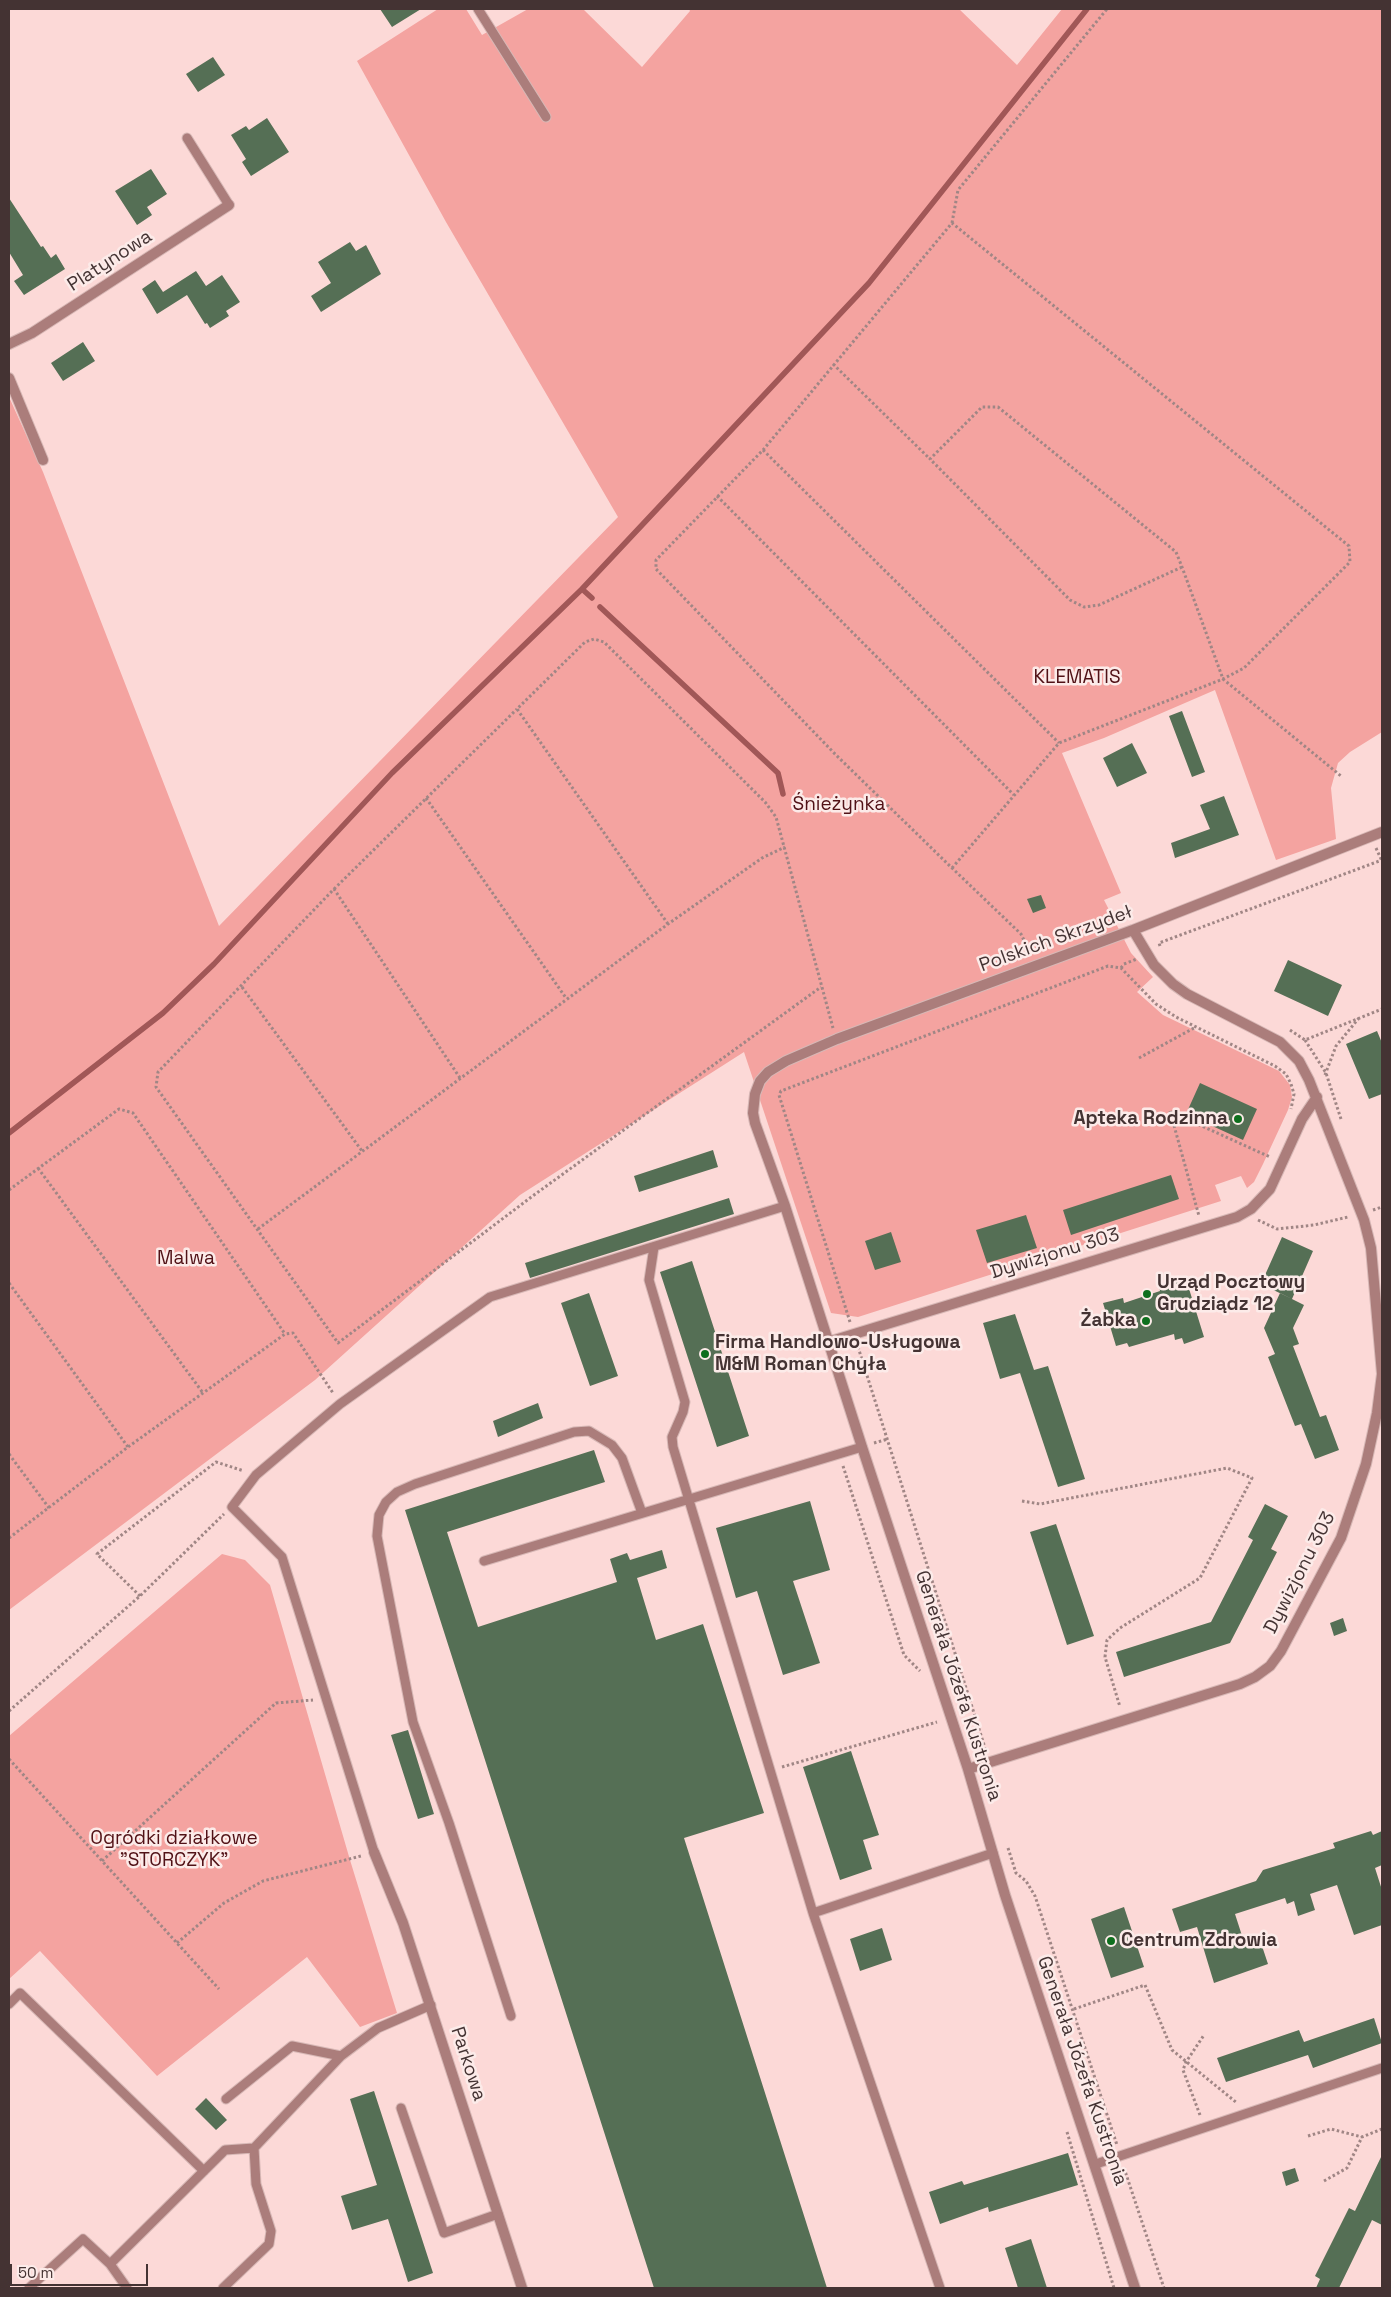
<!DOCTYPE html>
<meta charset="utf-8">
<style>
body{margin:0}
#map{position:relative;width:1391px;height:2297px;overflow:hidden;background:#fcd9d7;font-family:"Space Grotesk",sans-serif}
canvas{display:block}
.frame{position:absolute;inset:0;border:10px solid #433;pointer-events:none}
.scale{position:absolute;left:10px;top:2264px;width:138px;height:22px;box-sizing:border-box;border:2px solid #433;border-top:0;padding-left:6px;font-size:15px;line-height:18px;white-space:nowrap;color:#433;-webkit-text-stroke:4px #fcebe9;paint-order:stroke}
</style>
<div id="map">
<canvas width="1391" height="2297"></canvas>
<div class="frame"></div>
<div class="scale">50 m</div>
</div>
<script>
const context = document.querySelector('canvas').getContext('2d');
context.lineJoin = 'round';
function fillPath(path, color) { context.fillStyle = color; context.fill(path, 'evenodd'); }
const toPath = rows => new Path2D(rows.map(r => 'M' + r).join(''));
function trace(path, color, width, dash) { context.strokeStyle = color; context.lineWidth = width; context.lineCap = dash ? 'butt' : 'round'; context.setLineDash(dash || []); context.stroke(path); }
function write(font, color, halo, rows, align = 'center') {
  context.font = font + ' "Space Grotesk",sans-serif'; context.lineWidth = 5; context.setLineDash([]); context.textBaseline = 'middle'; context.strokeStyle = halo; context.fillStyle = color; for (const [text, x, y, turn = 0] of rows) {
    context.save(); context.translate(x, y); context.rotate((+turn || 0) * Math.PI / 180); context.textAlign = isNaN(turn) ? turn : align; if (halo) context.strokeText(text, 0, 0); context.fillText(text, 0, 0); context.restore();
  }
}
const green = toPath([
 [438,9,466,9,482,35,528,9,583,9,642,67,690,11,689,9,959,9,1017,65,1062,9,1382,9,1382,732,1350,752,1338,763,1331,788,1336,839,1276,860,1215,690,1104,738,1062,753,1121,893,1104,900,1131,953,1153,977,1137,992,1163,1015,1279,1071,1290,1085,1292,1097,1288,1110,1263,1164,1254,1182,1247,1188,1241,1176,1215,1185,1221,1201,858,1317,831,1313,744,1052,520,1195,315,1380,9,1610,9,397,43,472,219,926,618,517,446,222,357,61],
 [222,1554,245,1560,270,1585,350,1860,397,2013,360,2027,307,1957,157,2076,40,1951,9,1979,9,1736]
]);
const stream = toPath([
 [582,589,592,598],
 [600,607,778,773,783,794],
 [9,1133,163,1013,214,964,392,773,582,589,869,283,1087,9]
]);
const building = toPath([
 [380,9,421,9,392,27],
 [213,57,225,75,198,92,186,74],
 [267,118,289,152,251,176,242,162,246,159,231,135,246,126,249,130],
 [151,169,167,194,147,207,152,215,137,225,115,191],
 [9,198,41,247,43,246,51,258,56,254,65,269,24,295,14,281,23,275,9,252],
 [350,242,356,251,366,245,381,274,321,312,311,296,331,283,318,262],
 [196,271,206,286,222,275,240,302,226,311,229,316,210,328,207,323,205,324,187,295,157,314,142,289,155,280,163,292],
 [83,342,95,361,63,381,51,363],
 [1182,711,1205,772,1192,777,1169,716],
 [1132,743,1147,773,1117,787,1103,758],
 [1224,796,1239,835,1175,858,1171,843,1210,829,1200,805],
 [1041,895,1046,908,1033,913,1027,899],
 [1288,960,1342,985,1328,1016,1274,991],
 [1377,1031,1382,1043,1382,1094,1369,1099,1346,1044],
 [1200,1083,1257,1109,1243,1140,1186,1114],
 [713,1150,718,1167,639,1192,634,1176],
 [1171,1175,1179,1199,1071,1235,1063,1210],
 [729,1198,734,1214,530,1278,525,1263],
 [1026,1215,1037,1248,987,1263,976,1230],
 [891,1232,901,1262,875,1270,865,1241],
 [1282,1237,1313,1251,1292,1299,1261,1284],
 [692,1261,749,1436,717,1447,660,1272],
 [1186,1279,1204,1337,1184,1344,1182,1338,1175,1340,1174,1334,1129,1347,1127,1343,1116,1346,1103,1303,1123,1298,1124,1303,1160,1291,1159,1286],
 [589,1293,618,1376,590,1386,561,1303],
 [1280,1293,1304,1305,1293,1328,1299,1344,1293,1346,1320,1417,1326,1415,1339,1450,1315,1459,1301,1424,1295,1426,1268,1357,1275,1354,1264,1328],
 [1015,1314,1034,1370,1048,1366,1085,1479,1058,1487,1020,1373,1000,1379,983,1323],
 [538,1403,543,1418,498,1437,493,1421],
 [594,1450,605,1482,447,1532,478,1627,617,1582,610,1559,627,1553,630,1560,662,1550,667,1568,637,1578,656,1640,703,1624,764,1813,684,1838,827,2288,654,2288,405,1510],
 [810,1501,830,1570,793,1581,820,1663,783,1675,757,1591,736,1598,716,1528],
 [1265,1504,1288,1516,1271,1549,1277,1552,1230,1643,1124,1677,1116,1652,1211,1622,1253,1540,1248,1537],
 [1056,1524,1094,1636,1067,1645,1030,1532],
 [1343,1618,1347,1631,1334,1636,1330,1623],
 [408,1730,434,1814,418,1819,391,1735],
 [851,1751,879,1835,863,1840,872,1869,840,1880,803,1767],
 [1371,1831,1373,1835,1382,1831,1382,1865,1375,1868,1382,1890,1382,1925,1354,1935,1337,1885,1310,1894,1315,1910,1298,1916,1294,1901,1287,1904,1285,1898,1235,1914,1245,1945,1260,1940,1268,1964,1214,1983,1197,1927,1180,1932,1172,1909,1256,1881,1263,1870,1335,1848,1333,1843],
 [1124,1907,1144,1967,1111,1978,1091,1919],
 [882,1928,892,1960,860,1971,850,1939],
 [1374,2018,1382,2043,1313,2068,1308,2055,1226,2082,1217,2058,1299,2030,1304,2042],
 [374,2091,433,2273,408,2282,388,2219,352,2230,341,2196,377,2185,350,2099],
 [206,2098,227,2120,216,2130,195,2109],
 [1068,2153,1078,2185,989,2212,988,2207,940,2224,929,2192,962,2181,964,2185],
 [1382,2155,1382,2225,1372,2220,1339,2288,1316,2288,1320,2279,1315,2276,1349,2208,1355,2211],
 [1295,2168,1299,2181,1286,2186,1282,2172],
 [1031,2239,1047,2288,1018,2288,1005,2248]
]);
const path = toPath([
 [952,223,958,190,1107,9],
 [833,364,930,459],
 [763,450,1059,743],
 [717,496,1014,795],
 [1182,567,1099,605,1084,607,1070,600,930,459,982,407,998,407,1176,552,1182,567,1223,679,1341,776],
 [426,798,566,998],
 [1376,848,1382,861],
 [952,868,1059,743,1223,679,1244,668,1350,562,1349,546,952,223,763,450,656,560,656,569,836,755,952,868,1021,934,1031,955],
 [334,889,517,709],
 [668,924,517,709,585,642,594,639,604,642,765,802,776,817,833,1028],
 [1160,946,1159,943,1382,860],
 [1121,968,1124,964,1137,959],
 [242,987,362,1151],
 [1290,1030,1305,1040,1382,1009],
 [1305,1040,1326,1073,1341,1119],
 [1139,1058,1194,1028],
 [1325,1075,1336,1046,1359,1018],
 [460,1078,334,889,158,1072,156,1087,338,1343,534,1195,821,987],
 [1170,1111,1199,1216],
 [1171,1112,1270,1157],
 [38,1168,203,1393],
 [9,1190,119,1109,133,1113,285,1334],
 [1373,1210,1382,1207],
 [1258,1220,1277,1229,1314,1225,1348,1217],
 [258,1229,668,924,762,858,785,847],
 [9,1283,128,1447],
 [850,1322,779,1095,781,1091,1108,966,1121,968,1156,1004,1176,1017,1275,1066,1286,1074,1291,1084,1294,1094,1291,1109],
 [858,1347,986,1751],
 [874,1443,888,1439],
 [9,1454,49,1508],
 [843,1466,904,1655,920,1671],
 [1022,1501,1040,1504,1227,1468,1252,1478,1200,1578,1120,1628,1107,1640,1105,1657,1120,1707],
 [9,1538,128,1447,285,1334,293,1333,333,1393],
 [140,1596,97,1554,216,1462,244,1471],
 [9,1711,140,1596,224,1514],
 [9,1759,219,1989],
 [782,1767,937,1722],
 [1008,1848,1016,1873,1026,1881,1035,1896,1117,2145],
 [102,1861,276,1703,313,1700],
 [177,1943,224,1903,263,1881,361,1856],
 [1074,2009,1145,1985,1172,2050,1237,2103],
 [1200,2115,1183,2070,1186,2062,1204,2035],
 [1067,2132,1114,2288],
 [1308,2136,1331,2129,1362,2137],
 [1124,2168,1164,2288],
 [1324,2181,1347,2168,1362,2137,1382,2129]
]);
const service = toPath([
 [478,9,546,117],
 [187,138,229,205],
 [654,1247,649,1280,685,1402,683,1412,672,1437,673,1447,813,1913,940,2288],
 [484,1561,862,1447],
 [374,1852,282,1557,232,1507,256,1475,340,1404,490,1297,785,1206],
 [813,1913,993,1853],
 [9,2004,20,1993,204,2171],
 [511,2016,449,1823,413,1722,377,1536,379,1515,386,1502,397,1492,415,1484,574,1432,589,1431,612,1445,622,1458,642,1513],
 [226,2099,292,2046,341,2056],
 [401,2108,444,2233,498,2214],
 [1096,2164,1382,2068],
 [110,2264,127,2288],
 [29,2288,83,2239,110,2264,225,2150,254,2148,341,2056,378,2028,431,2005],
 [223,2288,269,2244,271,2231,256,2184,254,2148]
]);
const minor = toPath([
 [9,344,32,333,229,205],
 [9,378,43,460],
 [828,1342,1237,1217,1251,1209,1270,1189,1302,1119,1317,1097],
 [968,1769,1240,1684,1255,1677,1270,1666,1281,1651,1341,1538,1366,1464,1377,1413,1382,1374,1371,1248,1364,1220,1309,1080,1299,1061,1280,1042,1187,994,1173,984,1154,965,1133,930],
 [374,1852,403,1923,522,2288],
 [1135,2288,1005,1895,968,1769,862,1447,785,1206,755,1123,753,1113,755,1094,760,1081,768,1072,786,1061,837,1039,1133,930,1382,832]
]);
const markers = [
 [1238,1119,5,"#0e6f1e"],
 [1147,1294,5,"#0e6f1e"],
 [1146,1321,5,"#0e6f1e"],
 [705,1354,5,"#0e6f1e"],
 [1111,1941,5,"#0e6f1e"]
];
const streetNames = [
 ["Platynowa",110,261,-33],
 ["Polskich Skrzydeł",1056,939,-20],
 ["Dywizjonu 303",1055,1254,-17],
 ["Dywizjonu 303",1300,1573,-63],
 ["Generała Józefa Kustronia",958,1686,72],
 ["Parkowa",468,2064,72],
 ["Generała Józefa Kustronia",1082,2071,71]
];
const parkNames = [
 ["KLEMATIS",1077,678],
 ["Śnieżynka",839,805],
 ["Malwa",186,1259],
 ["Ogródki działkowe",174,1839],
 ["\"STORCZYK\"",174,1861]
];
const poiNames = [
 ["Apteka Rodzinna",1228,1119,"right"],
 ["Urząd Pocztowy",1157,1283],
 ["Grudziądz 12",1157,1305],
 ["Żabka",1136,1321,"right"],
 ["Firma Handlowo-Usługowa",715,1343],
 ["M&M Roman Chyła",715,1365],
 ["Centrum Zdrowia",1121,1941]
];
fillPath(green, '#f4a3a0');
trace(stream, '#a15757', 5.5);
fillPath(building, '#556f55');
trace(service, '#d7b8b6', 11);
trace(minor, '#d7b8b6', 12);
trace(path, '#a08685', 3, [2.5, 2.5]);
trace(service, '#ab7d7b', 9);
trace(minor, '#ab7d7b', 10);
for (const [x, y, r, color] of markers) { const dot = new Path2D(); dot.arc(x, y, r, 0, 2 * Math.PI); context.fillStyle = color; context.fill(dot); trace(dot, '#fcebe9', 2); }
write('19px', '#433', '#fcebe9', streetNames);
write('19px', '#511116', '#fcebe9', parkNames);
write('bold 19px', '#433', '#fcebe9', poiNames, 'left');
</script>
